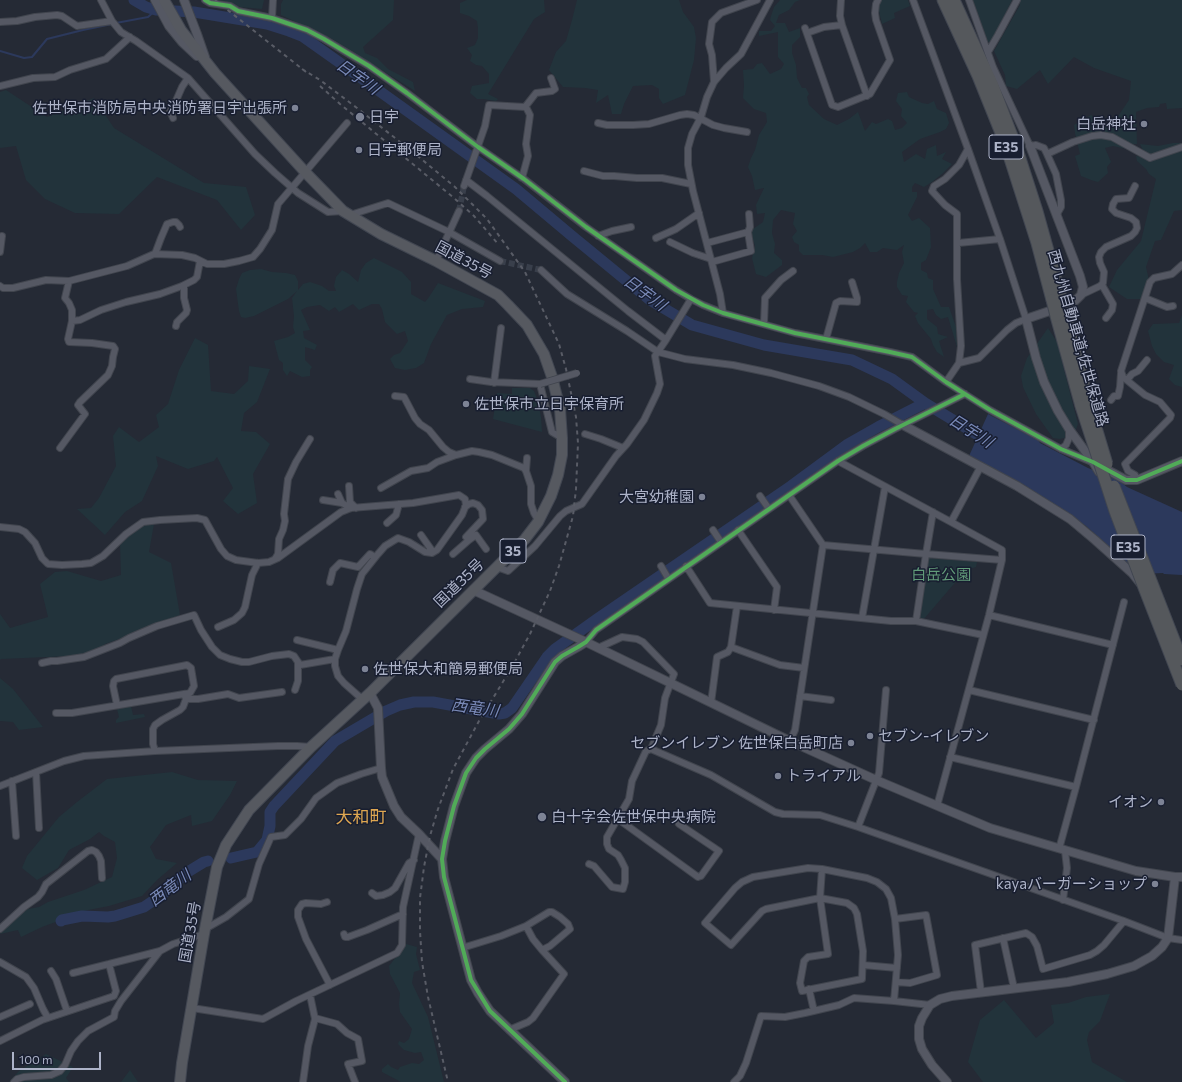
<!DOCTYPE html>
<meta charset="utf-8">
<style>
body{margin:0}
#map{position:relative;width:1182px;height:1082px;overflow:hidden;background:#252a35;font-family:Commissioner,sans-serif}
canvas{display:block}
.scale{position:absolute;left:12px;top:1052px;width:89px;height:18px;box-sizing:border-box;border:2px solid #adb3c8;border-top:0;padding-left:5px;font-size:12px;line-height:14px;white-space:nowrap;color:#adb3c8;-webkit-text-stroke:3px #181e30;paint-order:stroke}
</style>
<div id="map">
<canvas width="1182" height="1082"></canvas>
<div class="scale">100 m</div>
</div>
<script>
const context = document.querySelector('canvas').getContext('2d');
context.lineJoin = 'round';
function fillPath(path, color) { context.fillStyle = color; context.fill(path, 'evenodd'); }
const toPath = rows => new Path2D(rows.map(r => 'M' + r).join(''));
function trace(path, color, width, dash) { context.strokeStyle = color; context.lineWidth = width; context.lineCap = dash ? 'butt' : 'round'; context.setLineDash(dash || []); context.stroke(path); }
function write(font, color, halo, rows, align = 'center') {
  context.font = font + ' Commissioner,"Noto Sans JP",sans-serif'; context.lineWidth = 3; context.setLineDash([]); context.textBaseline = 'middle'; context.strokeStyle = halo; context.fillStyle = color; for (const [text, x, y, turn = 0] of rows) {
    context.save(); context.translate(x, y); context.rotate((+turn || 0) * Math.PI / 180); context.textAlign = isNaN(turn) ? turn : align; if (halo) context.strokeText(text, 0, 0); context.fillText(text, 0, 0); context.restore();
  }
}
const green = toPath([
 [220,0,264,0,262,9,240,7],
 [283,0,394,0,393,20,363,47,365,53,377,58,388,69,413,82,415,91,334,40,281,15,281,4],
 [467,0,544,0,545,12,534,19,488,94,498,99,496,101,483,99,477,99,470,93,472,86,489,83,489,74,482,66,476,65,470,61,472,55,467,48,475,45,478,38,478,28,477,21,469,16,460,13,460,3],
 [577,0,679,0,683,12,694,27,696,38,694,60,685,95,663,104,659,98,659,89,652,85,633,86,624,104,621,114,612,114,608,95,596,103,598,90,585,88,563,87,549,70,556,52,566,41,572,20],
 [780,0,800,0,795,2,789,10,779,15,776,23,785,23,789,32,800,28,800,37,792,45,792,53,796,65,797,78,802,88,806,88,809,94,807,97,809,105,824,119,837,125,849,119,858,112,865,131,872,122,876,124,888,119,892,121,895,130,902,128,907,123,901,116,902,109,896,101,898,93,907,92,909,97,922,103,928,104,934,101,937,109,946,113,949,123,946,129,940,132,920,139,902,152,904,162,916,154,925,159,927,149,936,145,937,156,946,152,942,159,952,164,942,174,932,182,924,187,915,183,912,187,912,192,917,192,917,197,908,215,912,221,919,218,930,228,931,247,926,260,921,263,921,270,927,273,928,278,933,280,933,289,941,307,949,307,956,327,957,347,948,317,941,319,936,315,933,309,927,310,927,319,937,327,938,334,948,337,939,341,944,357,937,352,933,345,931,339,918,323,915,316,918,313,914,312,906,302,908,296,902,295,897,287,897,282,899,273,904,263,902,252,904,245,897,250,883,248,877,252,870,252,865,243,860,248,853,252,833,257,822,255,803,255,799,251,799,245,794,242,792,237,797,231,793,224,795,213,781,210,773,220,772,233,775,244,774,253,782,260,782,265,766,277,756,274,752,258,755,246,751,233,753,229,763,222,765,213,757,214,756,205,764,188,755,190,752,176,748,167,751,158,755,150,759,135,767,122,766,113,754,109,743,98,744,85,743,70,753,69,757,64,762,63,770,74,781,69,784,64,778,57,778,32,759,36,759,31,771,31,775,26,770,20,771,16,774,7],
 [881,0,908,0,910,6,894,13,895,18,882,24,879,11,879,5],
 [973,0,1012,0,992,41,988,42],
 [1020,0,1182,0,1182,108,1167,109,1166,103,1160,104,1159,107,1147,108,1136,112,1137,144,1129,144,1127,149,1113,146,1105,148,1111,162,1107,167,1108,173,1098,182,1091,180,1081,176,1075,156,1080,154,1075,133,1074,125,1091,115,1110,128,1129,100,1131,81,1094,68,1074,57,1048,84,1040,70,1017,89,1006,86,1005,75,994,51,1020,5],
 [6,90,47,117,94,98,114,128,204,183,246,187,255,215,241,230,217,200,157,177,119,214,75,213,45,199,26,180,16,146,0,148,0,92],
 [1173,143,1182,143,1182,210,1174,211,1161,240,1155,241,1146,267,1149,280,1141,299,1127,299,1109,287,1117,270,1141,241,1156,179,1149,174,1146,169,1137,161,1136,156,1146,157,1140,144,1158,146],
 [374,258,402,272,411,282,411,294,425,302,429,297,438,283,485,301,483,307,462,309,447,315,431,344,424,363,416,368,405,370,395,368,390,359,394,355,400,353,408,341,405,331,397,334,385,322,382,309,379,304,372,304,359,310,353,304,339,312,335,307,329,311,320,305,307,307,301,310,310,330,303,331,304,338,317,345,315,350,305,347,305,360,312,367,310,370,310,376,302,377,290,371,287,376,283,370,283,363,279,360,274,341,288,337,295,333,293,327,294,316,292,298,297,291,288,299,254,316,245,318,241,317,239,311,236,289,239,279,242,273,250,270,261,269,272,272,286,273,295,275,298,281,298,290,303,284,310,282,322,286,329,291,336,291,334,286,336,277,342,270,349,274,358,282,361,270,366,263],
 [1182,315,1182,387,1175,385,1169,379,1174,365,1164,362,1156,354,1152,346,1148,331,1153,324,1179,323],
 [1048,328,1057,342,1078,424,1075,432,1068,437,1060,439,1053,438,1036,414,1023,387,1021,376,1027,358],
 [195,338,208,345,211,391,234,394,248,381,249,366,270,369,257,402,244,413,241,431,256,432,270,444,253,474,257,503,238,514,223,501,233,488,217,457,214,461,188,469,156,456,158,466,142,501,125,512,105,535,77,509,91,508,99,498,116,466,113,436,119,427,139,442,159,427,156,415,168,404,179,370],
 [512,388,530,388,534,391,538,401,541,417,542,432,493,419,497,393,512,394],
 [147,521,154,524,149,552,171,563,180,615,137,633,105,644,93,655,1,659,0,660,0,614,10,628,48,617,40,584,55,572,67,571,101,581,121,575,120,542],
 [928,558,977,562,976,567,969,569,953,585,923,620,919,618],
 [0,678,13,689,43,727,19,730,13,722,0,721],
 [131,706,133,715,144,714,145,717,116,723,116,720,119,717,117,709],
 [172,772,198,780,237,781,230,795,212,821,192,826,191,815,166,825,150,847,156,859,177,863,157,880,142,896,109,906,88,910,42,927,21,937,18,930,0,934,18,916,28,909,39,907,48,902,84,890,112,877,117,858,115,842,104,836,99,832,90,839,69,850,58,868,37,880,22,868,27,856,59,817,77,802,107,779],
 [406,944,417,947,416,954,420,970,414,972,412,983,428,1017,444,1082,401,1082,382,1072,382,1069,388,1064,391,1067,398,1070,400,1067,412,1063,419,1064,424,1060,421,1052,415,1053,404,1050,398,1044,399,1041,404,1043,409,1039,412,1029,400,1012,399,1004,400,993,390,974,389,966],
 [1110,994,1100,1021,1089,1032,1087,1040,1092,1062,1127,1082,983,1082,968,1062,980,1020,1004,1000,1036,1038,1054,1023,1051,1005,1068,1003,1086,997],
 [46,1054,73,1067,66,1078,69,1082,9,1082,19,1071],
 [130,1070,138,1082,121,1082]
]);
const water = toPath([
 [988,414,1038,440,1040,443,1088,468,1118,480,1127,487,1182,512,1182,575,1164,574,1163,573,1141,574,1132,568,1086,526,1051,503,969,456]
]);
const stream = toPath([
 [116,23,148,17,156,10],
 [0,51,24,58,32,57,47,39,83,30,112,24]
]);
const river = toPath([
 [134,0,146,7,156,10,194,12,267,24,289,31,302,36,350,70,516,189,572,236,650,300,692,325,764,345,852,360,892,379,925,403,991,443],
 [231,858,257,852,267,840,270,826,270,812,274,806,335,741,386,711,400,705,414,702,433,702,499,714,505,713,512,708,547,657,555,649,597,619,791,486,848,444,878,427,925,403],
 [61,921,62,920,82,916,108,917,115,916,144,907,163,894,186,873,204,862,208,861]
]);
const minorTunnel = toPath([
 [459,211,464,186],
 [500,261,541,270]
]);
const minor = toPath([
 [101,0,112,21,121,32,136,41,188,78,255,154,275,173,298,193,328,212,343,211],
 [205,0,210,3,230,6,238,11,272,18,307,30,324,39,369,66,407,93,478,147,524,179,586,227,676,290,691,299,703,305,723,313,795,333,890,352,912,357,946,382,990,410,1061,449,1092,462],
 [841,0,840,16,842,25,867,96],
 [913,0,968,149,1000,239,1026,319,1016,323,1007,330,979,358,959,363],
 [969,0,993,67,1030,146,1036,145,1044,148,1047,154,1073,142,1092,136,1101,135,1112,137,1150,158,1182,147],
 [272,18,273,0],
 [0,22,17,21,35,17,57,15,62,16,77,26,112,21],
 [805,28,832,105,838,107,870,94,890,60,876,20,875,13,876,4,878,0],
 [807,33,824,27,842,25],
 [988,52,998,35,1017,0],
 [714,82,712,55,709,44,712,22,721,13,757,0],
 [0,86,33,78,55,77,70,70,106,59,130,37],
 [525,107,536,93,552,91,555,89,551,78],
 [173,118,170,111,175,103,182,87,188,78],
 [598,123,607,125,633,125,649,124,680,115,687,114,694,115,713,125,724,128,747,132],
 [1047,154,1056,174,1061,200,1061,207,1057,214],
 [584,171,603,176,614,176,637,178,662,178,691,184],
 [466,180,487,196,628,311,666,340,655,356,660,384,657,393,644,420,627,444,616,456,582,504,566,511,560,516,535,546,508,571,497,567],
 [464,186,485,126,489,105,525,107,527,109,530,115,526,144,528,156,522,178],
 [350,215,388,203,449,232,500,261],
 [598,236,612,231,631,227],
 [656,238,676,229,699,213],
 [670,242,693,253,711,259],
 [707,243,748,232,750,227,749,214],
 [958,243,1000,239],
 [0,252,2,236],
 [155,254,161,238,167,224,173,222,176,222,179,225,180,227],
 [436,261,459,211],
 [712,262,751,251,748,232],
 [541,270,567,294,627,331,658,352,685,359,733,365,771,373,819,386,849,397,884,414,903,425],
 [1102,285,1113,304,1112,310,1106,318],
 [0,286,3,288,13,288,46,280,69,281,127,266,154,254,182,255,195,258,207,264,224,264,239,261,253,257,260,249,272,230,278,204,347,123],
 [1081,295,1100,286,1103,283,1104,272,1100,263,1099,257,1101,252,1106,247,1131,236,1135,232,1137,228,1136,222,1131,218,1116,213,1112,209,1113,204,1116,199,1129,198,1135,186],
 [1145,298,1167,307,1173,306],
 [723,313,720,294,693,191,688,165,688,148,692,134,701,117,707,97,714,82,726,68,741,54,770,0],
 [72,321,80,320,101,310,126,302,160,294,182,286,194,280,197,277,200,261],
 [764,324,765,298,781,280,793,271],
 [176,326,177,322,186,313,187,310,184,298,184,286],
 [826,339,836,303,840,301,857,302,857,298,852,282],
 [666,340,691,299],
 [470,379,491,382,540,384,552,432,562,438],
 [1127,380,1132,374,1138,371,1147,360],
 [946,382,959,363,961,346,957,279,957,214,945,205,932,191,934,186,945,179,959,165,968,149],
 [494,383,501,328],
 [395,396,404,397,415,418,420,424,429,430,443,447,449,452,456,455,472,451,479,452,492,455,524,468,526,471,531,486,531,504,534,513,538,520],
 [1111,400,1114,396,1118,396,1120,387,1121,373],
 [585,434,601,439,623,448],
 [60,448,85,414,78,405,80,402,108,375,112,366,113,357,115,349,113,346,92,343,69,342,68,339,72,321,72,310,69,303,65,298,69,281],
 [1061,449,1066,445,1069,438,1069,429],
 [838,461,951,522],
 [526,471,527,458],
 [1137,480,1135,475,1128,471,1125,464,1170,418,1171,415,1160,402,1145,395,1123,377,1121,371,1150,282,1154,278,1172,274,1182,265],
 [349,486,350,502,356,508],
 [381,488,411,471,428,468,437,462,456,455],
 [338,494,342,503],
 [789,495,823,545,795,730,790,741],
 [760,496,769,509],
 [323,500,342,503,351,508],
 [933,512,926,554,1002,560,1002,550,951,522,981,466],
 [387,523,396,515,399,504],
 [0,527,19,529,25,532,35,543,42,558,48,564,62,565,82,564,91,563,103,556,126,534,143,522,160,520,197,518,205,520,221,549,227,556,236,560,258,563,269,562,278,558,341,512,351,508,413,503,459,495,465,499,466,505,462,515,437,550,432,553,425,552,409,542,398,538,385,546,378,554,362,574,357,589,346,631,338,650,335,659,335,666,338,676,344,683,362,699],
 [713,530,721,542],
 [738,530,777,587,774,610],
 [421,535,433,552],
 [469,540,476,535,486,549],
 [823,545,926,554,916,621],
 [453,554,469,540,466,537,483,519,482,510,478,505,473,503,469,504,465,507],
 [275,559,278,554,279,539,283,530,285,521,284,514,288,479,296,462,310,439],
 [661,566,668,578],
 [686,566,710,603,891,621,916,621,983,635],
 [330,582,333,570,340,563,358,567,370,554,375,557],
 [989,615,1113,645],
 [862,618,885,487],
 [218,627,234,620,242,613,245,607,252,575,258,563],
 [297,640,338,650],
 [586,642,596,630,606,623,838,461,863,446,895,429,965,394],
 [731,647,780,665,804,668],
 [598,648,622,637,637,639,643,642,674,674,665,698,661,725,651,749,711,775,775,812,783,814,820,815,858,827,1124,921,1168,938,1182,940],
 [42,663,51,661,57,661,84,657,120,643,129,638,157,626,194,615,201,630,212,647,220,655,230,659,242,662,249,662,272,656,289,654,294,656,300,665,335,659],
 [295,690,298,681,298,662],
 [969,690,1094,720],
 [800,696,831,700],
 [186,699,198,699,228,694,239,698,282,692],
 [711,703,717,657,728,652,731,647,737,606],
 [117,705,113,686,114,681,116,679,187,665,191,668,194,686,190,693,184,694],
 [56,713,72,713,184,694,186,699,183,707,180,710,162,720,155,725,153,729,153,744,155,751],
 [950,757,1076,787],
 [36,772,39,828],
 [12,781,16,836],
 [0,786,64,761,84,756,155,751,278,746,297,746,311,747],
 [937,806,989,615,1002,560],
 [618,819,698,877,701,876,719,851,679,824],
 [858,827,879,773,886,690],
 [1059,849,1076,787,1124,602],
 [589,864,594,866,612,887,623,889,625,882,625,868,621,860,618,855,609,849,607,844,607,837,629,799,632,781,646,751,651,749],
 [822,869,820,898,828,954,808,957,804,961,800,983,802,991,862,979,863,951,857,914,854,908,847,903,820,898,766,909,762,911,731,945,705,923,735,888,742,882,753,877,808,868,822,869,867,878,877,882,886,889,891,898,895,919,898,955,894,1001],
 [372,893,376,896,383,895,390,892,395,888,409,863,414,860],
 [1063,900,1067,868,1065,851],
 [327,902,321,904,306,903,302,904,298,910,298,917,306,939,330,985],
 [895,919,926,915,937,975,910,983,896,982],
 [526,926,533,939,542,950],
 [0,929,24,907,38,897,42,892,46,884,88,851,92,850,96,852,99,856,101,861,102,878],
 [205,929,226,917,249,899,259,864,271,837,285,835,301,819,316,798,337,783,361,774,381,768],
 [344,934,345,937,348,937,367,930,403,914],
 [1003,938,1014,988],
 [462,948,501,936,526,926,549,912,552,912,560,917,568,924,570,929,550,946,542,950,564,974,533,1018,528,1022,509,1030],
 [0,962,26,977,34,988,43,1009,48,1018],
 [863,965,897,968],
 [51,971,56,979,67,1011],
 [73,973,109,964],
 [809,989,814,1011],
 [981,992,975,945,1026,933,1032,937,1037,946,1043,969,1090,955,1097,951,1104,945,1124,921],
 [192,1008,263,1019,296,1001,397,953,402,945,403,907,419,834],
 [0,1017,30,1004],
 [315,1018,337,1024,347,1033,358,1039,362,1061,348,1064,355,1082],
 [0,1041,42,1020,114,996,116,991,109,964,160,951,173,944,204,934],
 [14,1082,17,1079,24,1077,51,1075,60,1071,65,1065,71,1051,78,1041,88,1031,114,1017,115,1011,121,1001,160,951],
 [303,1082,308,1046,315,1019,310,995],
 [734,1082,740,1076,746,1063,761,1016,785,1017,805,1013,839,1005,854,998,894,1001,930,1005]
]);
const tertiary = toPath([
 [155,0,169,26,182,42,197,56],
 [184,0,197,34,205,57],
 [1030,146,1080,276,1083,287,1081,295,1076,300,1070,304,1026,319,1036,358,1044,382,1058,411,1069,429,1093,462,1099,472],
 [903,425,1017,486,1070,519,1095,540,1132,573,1140,583],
 [1098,465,1126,480,1137,480,1182,461],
 [473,590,586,642,790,741,876,780,990,828,1136,871,1175,877,1182,877],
 [370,693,378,708,381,768,382,777,394,806,401,817,419,834,442,859],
 [565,1082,490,1011,478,993,471,980,444,877,442,859,445,841,454,806,466,773,476,758,485,749,509,729,522,714,555,662,562,656,578,647,586,642],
 [947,1082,932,1065,922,1049,919,1039,919,1026,922,1018,930,1005,940,999,952,996,1068,982,1107,974,1134,966,1152,956,1162,947,1168,938,1175,877]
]);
const trunk = toPath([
 [164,0,181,30,215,73,306,173,343,211,381,234,436,261,498,295,508,305,527,325,544,354,552,377,560,409,562,438,562,455,558,475,551,496,538,522,525,539,370,693,311,747,249,810,226,845,217,867,204,934,182,1063,180,1082]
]);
const motorway = toPath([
 [943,0,978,76,1005,143,1037,243,1052,300],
 [954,0,993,86,1017,149,1037,211,1061,297],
 [1065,313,1089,404],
 [1056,316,1081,406]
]);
const rail = toPath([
 [215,0,282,53,306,72],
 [302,69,320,80,357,108,414,153,455,187,487,219,525,272,559,344,566,369,576,417,578,443,576,489,573,516,559,566,550,591,530,634,512,667,479,721,453,769,438,809,430,836,424,867,420,898,420,931,422,962,428,997,448,1082],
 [320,86,340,104,454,198,474,216,499,245]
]);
const minorBridge = toPath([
 [540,384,577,373]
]);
const motorwayBridge = toPath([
 [1061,297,1065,313],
 [1052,300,1056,316],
 [1089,404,1107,464],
 [1081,406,1115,511,1143,585,1182,685],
 [1114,486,1182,660]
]);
const cycleway = toPath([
 [205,0,210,3,230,6,238,11,272,18,307,30,324,39,369,66,407,93,478,147,524,179,586,227,676,290,703,305,723,313,795,333,890,352,912,357,946,382,990,410,1061,449,1093,462,1126,480,1137,480,1182,461],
 [565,1082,490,1011,471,980,444,877,442,859,445,841,454,806,466,773,476,758,485,749,509,729,522,714,555,662,562,656,578,647,586,642,596,630,606,623,838,461,863,446,895,429,965,394]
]);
const markers = [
 [295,108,4,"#7d8395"],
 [360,117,5,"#7d8395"],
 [1144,124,4,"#7d8395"],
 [359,150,4,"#7d8395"],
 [466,404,4,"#7d8395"],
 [702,497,4,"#7d8395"],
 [365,669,4,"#7d8395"],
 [870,736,4,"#7d8395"],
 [851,743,4,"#7d8395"],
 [778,776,4,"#7d8395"],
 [1161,802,4,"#7d8395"],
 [542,817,5,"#7d8395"],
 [1155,884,4,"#7d8395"]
];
const shields = [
 [1006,147,34],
 [1128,547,34],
 [513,551,26]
];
const shieldNames = [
 ["E35",1006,147],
 ["E35",1128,547],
 ["35",513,551]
];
const poiNames = [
 ["佐世保市消防局中央消防署日宇出張所",287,108,"right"],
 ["日宇",369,117],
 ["白岳神社",1136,124,"right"],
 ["日宇郵便局",367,150],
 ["佐世保市立日宇保育所",474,404],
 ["大宮幼稚園",694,497,"right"],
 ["佐世保大和簡易郵便局",373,669],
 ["セブン-イレブン",878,736],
 ["セブンイレブン 佐世保白岳町店",843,743,"right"],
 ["トライアル",786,776],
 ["イオン",1153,802,"right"],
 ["白十字会佐世保中央病院",551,817],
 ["kayaバーガーショップ",1147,884,"right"]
];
const streetNames = [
 ["国道35号",464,260,28],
 ["西九州自動車道;佐世保道路",1078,338,74],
 ["国道35号",459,583,-44],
 ["国道35号",190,932,-80]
];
const parkNames = [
 ["白岳公園",941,575]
];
const waterNames = [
 ["日宇川",358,77,35],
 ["日宇川",645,293,36],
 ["日宇川",971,431,32],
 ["西竜川",475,708,8],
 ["西竜川",170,888,-37]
];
const quarterNames = [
 ["大和町",361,817]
];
fillPath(green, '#22333b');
fillPath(water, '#2c395c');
trace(stream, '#2c395c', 2);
trace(river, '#2c395c', 11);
trace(minorTunnel, '#393f4b', 6, [6, 3]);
trace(minor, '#41454e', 8);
trace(tertiary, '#41454e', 10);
trace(trunk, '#414651', 12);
trace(motorway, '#414651', 13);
trace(minor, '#555863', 6);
trace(tertiary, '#555863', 8);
trace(trunk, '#565960', 10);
trace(motorway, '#55585c', 11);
trace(rail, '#595c66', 2, [4, 4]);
trace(minorBridge, '#41454e', 8, []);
trace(motorwayBridge, '#414651', 13, []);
trace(minorBridge, '#555863', 6);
trace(motorwayBridge, '#55585c', 11);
trace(cycleway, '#51ab58', 4);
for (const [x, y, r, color] of markers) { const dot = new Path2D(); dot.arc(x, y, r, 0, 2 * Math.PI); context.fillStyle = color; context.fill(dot); trace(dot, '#181e30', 1.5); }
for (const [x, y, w] of shields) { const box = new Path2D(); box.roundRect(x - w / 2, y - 12, w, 24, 3); context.fillStyle = '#181e30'; context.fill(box); trace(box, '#adb3c8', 1); }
write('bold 14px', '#adb3c8', null, shieldNames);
write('15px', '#adb3c8', '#181e30', poiNames, 'left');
write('15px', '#adb3c8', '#181e30', streetNames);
write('15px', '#629b79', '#181e30', parkNames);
write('italic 16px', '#7a8ab8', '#181e30', waterNames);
write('17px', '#dfa751', '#181e30', quarterNames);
</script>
